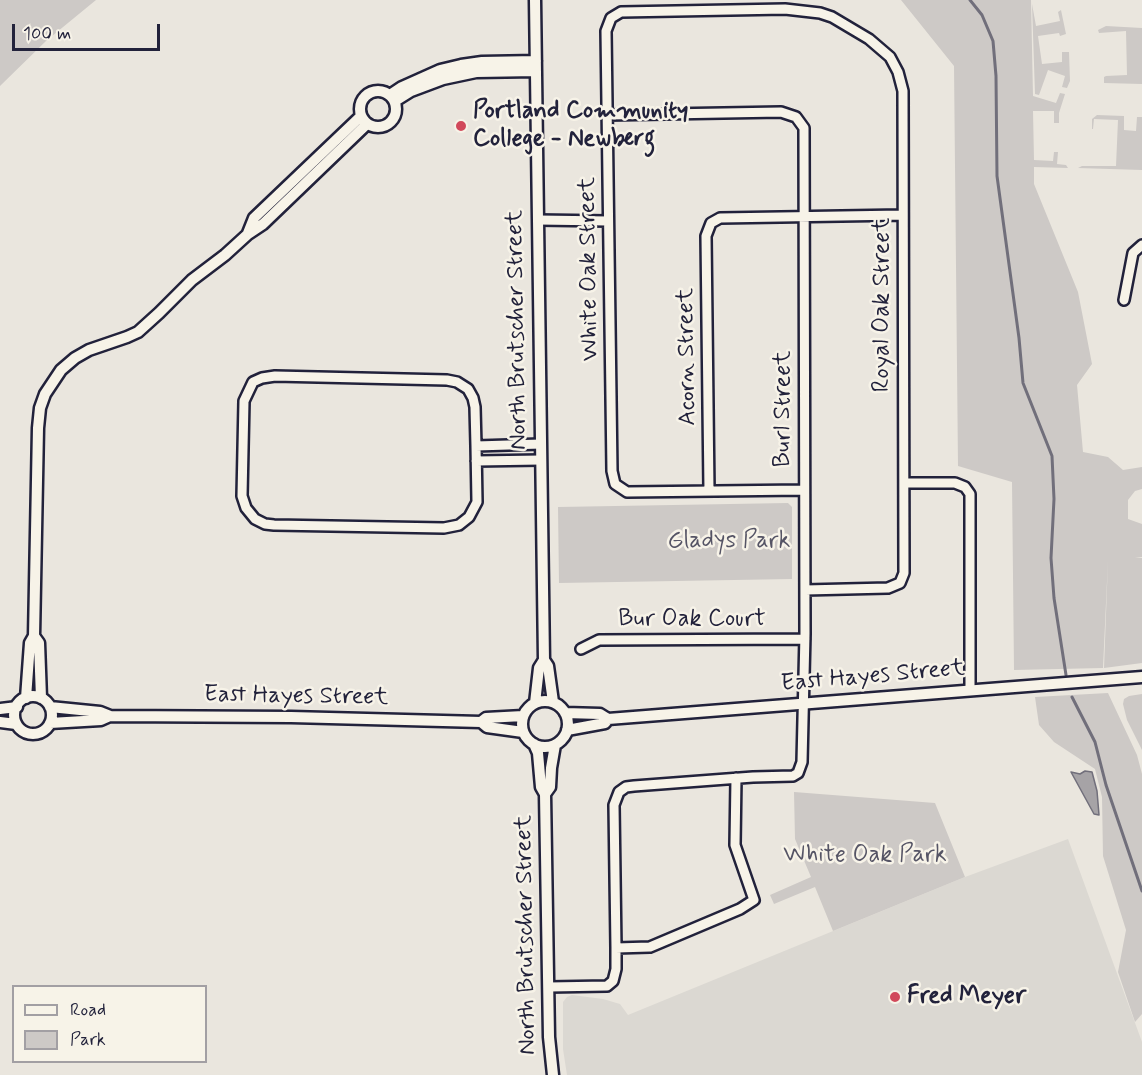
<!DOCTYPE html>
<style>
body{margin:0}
#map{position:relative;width:1142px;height:1075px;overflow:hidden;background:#eae6de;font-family:Mynerve,sans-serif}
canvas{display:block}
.legend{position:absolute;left:12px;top:985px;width:195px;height:78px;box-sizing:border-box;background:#f7f3e8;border:2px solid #a29fa3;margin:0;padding:8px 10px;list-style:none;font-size:18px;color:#22223b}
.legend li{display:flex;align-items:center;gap:12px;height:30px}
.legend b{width:30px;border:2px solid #a29fa3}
.scale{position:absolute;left:12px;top:24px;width:148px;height:27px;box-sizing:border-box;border:3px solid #22223b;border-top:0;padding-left:8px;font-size:18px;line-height:21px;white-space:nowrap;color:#22223b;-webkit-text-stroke:4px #f7f3e8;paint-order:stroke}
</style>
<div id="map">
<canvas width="1142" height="1075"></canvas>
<ul class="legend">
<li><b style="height:8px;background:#f7f3e8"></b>Road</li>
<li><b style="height:16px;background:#cdc9c6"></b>Park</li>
</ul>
<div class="scale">100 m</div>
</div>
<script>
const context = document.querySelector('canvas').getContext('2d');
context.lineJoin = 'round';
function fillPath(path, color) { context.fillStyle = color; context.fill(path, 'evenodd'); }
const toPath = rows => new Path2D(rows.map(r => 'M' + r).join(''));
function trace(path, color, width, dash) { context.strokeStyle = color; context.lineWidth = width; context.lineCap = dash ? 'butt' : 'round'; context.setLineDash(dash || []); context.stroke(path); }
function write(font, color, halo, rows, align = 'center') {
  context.font = font + ' Mynerve,sans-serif'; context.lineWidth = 5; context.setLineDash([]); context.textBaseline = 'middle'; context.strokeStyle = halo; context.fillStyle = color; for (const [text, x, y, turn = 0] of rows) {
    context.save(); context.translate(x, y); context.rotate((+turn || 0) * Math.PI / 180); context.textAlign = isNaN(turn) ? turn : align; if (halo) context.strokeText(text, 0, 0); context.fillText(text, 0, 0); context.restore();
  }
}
const built = toPath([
 [1068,839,1142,1042,1142,1075,567,1075,563,1049,563,1002,567,997,572,995,603,999,620,1004,628,1015,965,877]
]);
const green = toPath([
 [0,0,96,0,46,41,0,86],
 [901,0,1031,0,1033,96,1056,103,1060,93,1065,94,1059,113,1059,123,1054,123,1054,111,1033,111,1034,160,1053,161,1054,152,1058,152,1057,164,1066,165,1068,168,1034,167,1034,184,1078,292,1092,364,1077,385,1083,452,1108,457,1123,470,1142,467,1142,489,1135,491,1128,500,1128,519,1142,524,1142,557,1135,558,1142,558,1142,663,1104,668,1108,560,1103,668,1014,670,1012,482,958,466,954,66],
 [1032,4,1036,26,1060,21,1058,12,1061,10,1066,34,1060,36,1059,33,1038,36,1042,64,1062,62,1062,52,1069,52,1070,81,1067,88,1062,87,1065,76,1048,70,1039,95,1035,94],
 [1106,26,1142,28,1142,84,1104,83,1104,77,1106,76,1127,75,1126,31,1099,33,1098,30],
 [1097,115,1124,116,1124,130,1136,131,1137,117,1142,117,1142,170,1078,168,1082,166,1116,166,1118,120,1094,119,1093,129,1092,129,1092,119],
 [788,503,792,507,792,579,559,583,558,507],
 [1108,693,1137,755,1142,774,1142,1014,1135,1022,1118,972,1126,930,1103,856,1102,797,1095,769,1054,742,1039,725,1035,697],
 [1142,694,1142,750,1127,720,1123,704,1124,699,1129,696],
 [794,792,935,803,965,877,833,931,815,887,774,904,770,895,811,877,795,839]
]);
const water = toPath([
 [1085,771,1092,772,1097,791,1099,815,1094,814,1071,772,1080,774,1085,771]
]);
const stream = toPath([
 [970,0,982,15,993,41,996,76,997,176,1019,338,1023,383,1052,456,1054,499,1051,558,1054,598,1066,675],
 [1072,697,1095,742,1106,785,1142,891]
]);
const minor = toPath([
 [538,220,608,221],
 [1124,300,1133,253,1142,245],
 [275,376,447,380,457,382,468,389,473,398,475,407,476,446,477,502,469,517,459,525,444,528,274,525,265,524,255,519,246,508,242,496,244,401,253,382,262,378,275,376],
 [476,446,541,444],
 [476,461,541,460],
 [904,483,955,483,965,487,970,494,970,690],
 [804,490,627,492,615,484,612,471,606,31,611,18,621,12,785,9,820,13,832,17,869,39,890,57,898,72,903,91,904,573,900,583,888,588,805,590],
 [709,491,706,236,711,223,720,218,902,215],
 [581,649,599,640,805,639],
 [616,948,650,947,740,909,754,900,735,845,736,778],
 [549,987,607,986,613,981,616,969,616,948,614,805,619,792,626,787,634,786,753,777,793,776,798,773,802,762,805,634,804,128,796,117,781,112,608,115]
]);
const tertiary = toPath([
 [535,0,544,660,548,666,553,702],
 '360 109a18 18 0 1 1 36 0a18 18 0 1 1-36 0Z',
 [390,95,402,87,440,70,461,65,482,62,536,61],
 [395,101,411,91,443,79,476,72,536,71],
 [248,233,254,218,361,116],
 [34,636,39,643,41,698],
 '14 715a19 19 0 1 1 38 0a19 19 0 1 1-38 0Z',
 [26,698,30,643,34,636,38,428,40,408,45,394,61,370,75,358,89,350,127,337,138,332,159,313,192,280,225,255,248,234,263,224,367,124],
 '522 724a23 23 0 1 1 46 0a23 23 0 1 1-46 0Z',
 [535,703,539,668,544,660],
 [50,707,100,712,110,716,291,717,481,722,487,727,523,732],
 [0,709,17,707],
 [565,713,600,714,608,719],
 [0,722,16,724],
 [481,722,486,718,523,716],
 [50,723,101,720,110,716],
 [567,730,605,723,608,719,1142,677],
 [534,744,538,753,541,787,545,794,549,1037,553,1075],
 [545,794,550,787,551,768,555,745]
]);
const markers = [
 [461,126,6,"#d1495b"],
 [895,997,6,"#d1495b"]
];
const poiNames = [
 ["Portland Community",473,112],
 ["College - Newberg",473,140],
 ["Fred Meyer",907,997]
];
const streetNames = [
 ["White Oak Street",590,269,-91],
 ["Royal Oak Street",883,305,-90],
 ["North Brutscher Street",518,330,-91],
 ["Acorn Street",688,357,-91],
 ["Burl Street",784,409,-90],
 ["Bur Oak Court",692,620],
 ["East Hayes Street",873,677,-5],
 ["East Hayes Street",296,697,1],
 ["North Brutscher Street",527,935,-91]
];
const parkNames = [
 ["Gladys Park",729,542],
 ["White Oak Park",865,856]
];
fillPath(built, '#dbd8d2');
fillPath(green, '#cdc9c6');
fillPath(water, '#a6a3a6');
trace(water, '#716f7b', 1.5);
trace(stream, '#716f7b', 3);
trace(minor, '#22223b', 14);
trace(tertiary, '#22223b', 15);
trace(minor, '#f7f3e8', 9);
trace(tertiary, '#f7f3e8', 10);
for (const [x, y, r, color] of markers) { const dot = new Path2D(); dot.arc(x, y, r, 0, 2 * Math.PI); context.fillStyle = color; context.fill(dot); trace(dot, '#f7f3e8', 2); }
write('bold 24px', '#22223b', '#f7f3e8', poiNames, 'left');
write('24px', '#22223b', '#f7f3e8', streetNames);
write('24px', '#555465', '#f7f3e8', parkNames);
</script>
